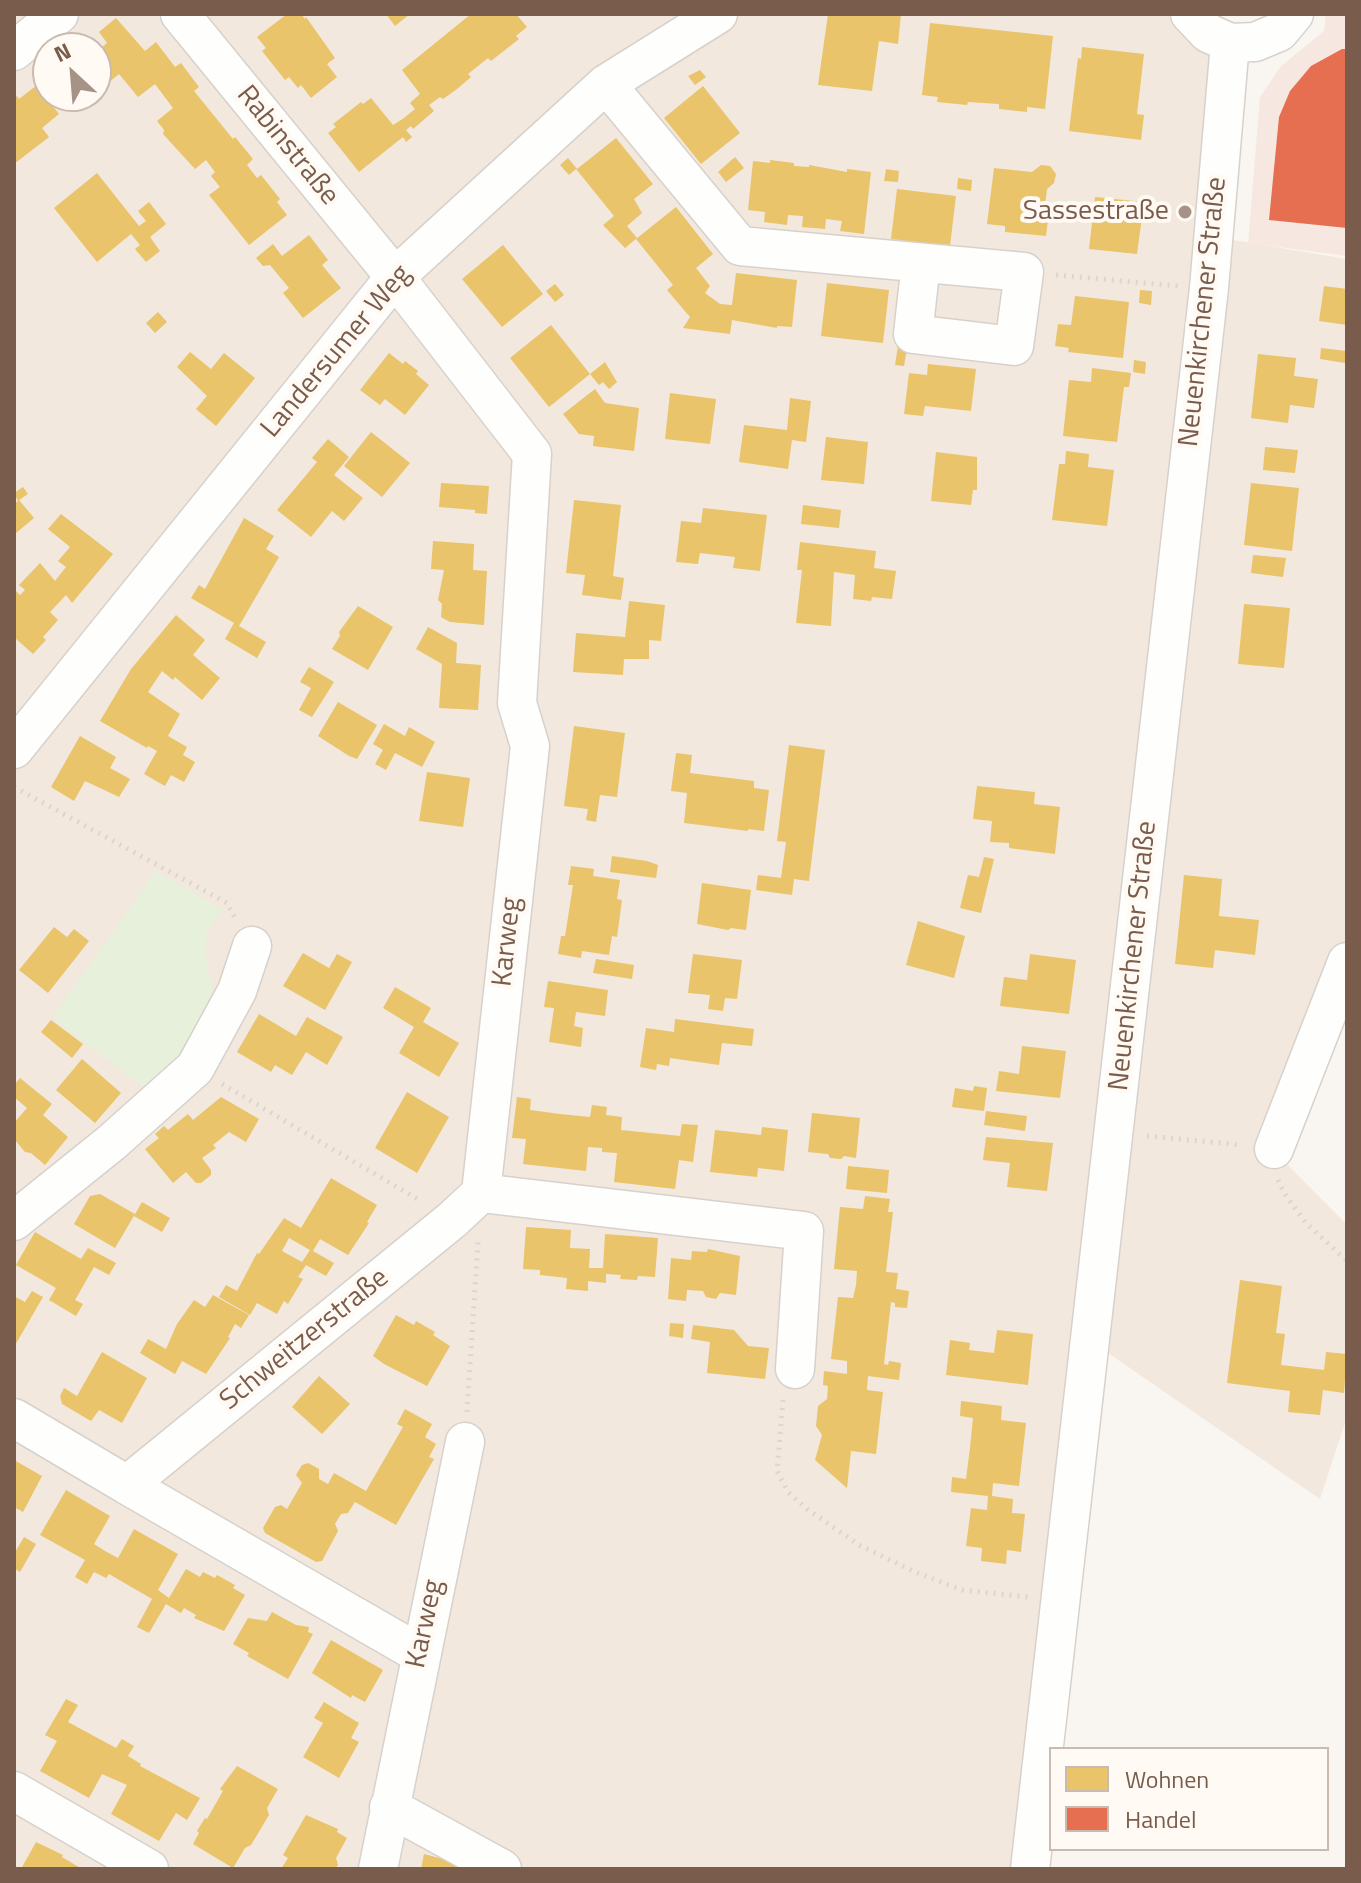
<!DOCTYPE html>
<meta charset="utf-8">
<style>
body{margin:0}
#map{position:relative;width:1361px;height:1883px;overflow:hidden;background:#f9f5f0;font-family:"Titillium Web",sans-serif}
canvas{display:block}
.frame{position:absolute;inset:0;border:16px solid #7a5c4d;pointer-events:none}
.legend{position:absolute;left:1049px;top:1747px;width:280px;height:104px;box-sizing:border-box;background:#fffaf3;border:2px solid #cabbb1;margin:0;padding:10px 14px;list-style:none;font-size:24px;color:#7a5c4d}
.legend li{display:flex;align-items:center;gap:16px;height:40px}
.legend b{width:40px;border:2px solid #cabbb1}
.north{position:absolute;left:32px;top:32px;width:80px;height:80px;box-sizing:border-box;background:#fffaf3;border:2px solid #cabbb1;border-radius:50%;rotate:334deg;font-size:22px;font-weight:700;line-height:32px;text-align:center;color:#7a5c4d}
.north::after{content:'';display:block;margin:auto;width:28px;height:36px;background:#a69286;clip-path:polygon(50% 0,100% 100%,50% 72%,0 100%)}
</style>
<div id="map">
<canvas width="1361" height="1883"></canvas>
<div class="frame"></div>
<ul class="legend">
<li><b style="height:22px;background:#e9c46a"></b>Wohnen</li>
<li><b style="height:22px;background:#e76f51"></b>Handel</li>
</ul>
<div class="north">N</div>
</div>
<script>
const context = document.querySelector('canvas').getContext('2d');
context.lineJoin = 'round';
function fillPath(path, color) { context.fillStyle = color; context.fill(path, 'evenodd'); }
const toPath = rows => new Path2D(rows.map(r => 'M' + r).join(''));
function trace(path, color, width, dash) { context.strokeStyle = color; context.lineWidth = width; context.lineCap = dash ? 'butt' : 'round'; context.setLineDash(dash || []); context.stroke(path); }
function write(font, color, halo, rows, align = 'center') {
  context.font = font + ' "Titillium Web",sans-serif'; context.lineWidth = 8; context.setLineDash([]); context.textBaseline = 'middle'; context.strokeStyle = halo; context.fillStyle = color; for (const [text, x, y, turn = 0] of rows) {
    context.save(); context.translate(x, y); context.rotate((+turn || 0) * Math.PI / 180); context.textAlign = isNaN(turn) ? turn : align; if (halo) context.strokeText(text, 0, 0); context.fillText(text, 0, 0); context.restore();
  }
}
const residential = toPath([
 [14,14,1183,14,1215,54,1198,234,1347,259,1347,938,1268,1145,1347,1225,1347,1417,1320,1499,1082,1335,1017,1869,14,1869],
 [48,48,96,48,96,96,48,96]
]);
const commercial = toPath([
 [1326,14,1347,14,1347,256,1248,243,1260,97,1281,66,1324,31]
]);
const green = toPath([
 [156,871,223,910,209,929,205,943,206,961,216,1003,183,1064,149,1091,52,1018]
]);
const homes = toPath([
 [287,14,301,14,305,19,306,17,335,58,327,64,337,77,311,98,301,85,298,88,289,77,285,80,262,51,266,48,257,37],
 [386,14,410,14,395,26],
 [471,14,516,14,527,27,516,36,519,39,491,61,488,58,468,74,471,77,457,89,443,99,440,97,429,105,434,111,413,129,411,126,406,130,412,137,406,142,403,137,359,172,328,133,336,127,333,124,361,102,363,104,371,98,393,125,404,118,415,109,410,103,420,94,402,70],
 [828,14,901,14,898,44,879,41,872,91,818,85],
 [116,18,145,51,156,42,175,67,181,63,199,87,194,91,233,139,235,137,253,159,247,165,257,178,261,175,280,199,277,202,287,215,249,245,209,195,220,187,211,176,215,172,206,160,195,169,163,134,164,130,157,121,173,108,155,84,138,97,119,74,108,83,96,67,96,52,107,43,99,32],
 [930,23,1053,36,1045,109,1027,107,1027,112,999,109,999,104,968,102,967,105,937,102,938,97,922,95],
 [1082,47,1144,54,1137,114,1144,115,1141,140,1069,131,1078,58,1081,59],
 [700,70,706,77,695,85,688,76],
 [37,85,59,114,42,128,49,137,14,164,14,99,17,96,19,99],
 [703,86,740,133,701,164,664,118],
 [616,138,653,184,634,199,642,213,627,226,637,238,625,248,603,225,614,216,576,169,569,175,560,165,568,158,577,169],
 [735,157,744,168,726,182,718,172],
 [770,160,794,163,794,166,809,167,809,165,847,172,847,169,871,172,864,234,840,231,842,221,826,219,825,229,802,227,803,216,788,215,787,225,764,222,765,212,748,210,753,161,770,163],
 [1041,165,1050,166,1056,174,1054,183,1047,189,1044,215,1048,220,1046,236,1005,232,1005,226,987,224,994,168,1032,172],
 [886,169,899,171,898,182,884,181],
 [97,173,139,226,146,221,138,211,149,202,166,224,150,237,160,251,146,262,135,249,140,245,131,234,97,262,54,208],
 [958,178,972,180,971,191,957,189],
 [897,189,956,196,950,246,891,239],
 [1095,197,1144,202,1137,254,1089,249],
 [676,207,713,254,696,268,710,286,705,293,720,304,732,305,736,273,797,280,792,327,777,326,777,328,732,320,730,334,683,328,690,317,667,290,673,285,636,239],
 [309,235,328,260,322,265,341,288,303,318,283,293,289,288,270,265,263,266,256,258,273,244,282,256],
 [503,245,543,294,502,327,462,279],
 [827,283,889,290,883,343,821,336],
 [555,284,564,295,555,302,546,291],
 [1324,286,1347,289,1347,325,1319,321],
 [1140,290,1152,291,1151,305,1139,303],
 [1075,296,1129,302,1123,358,1068,352,1069,348,1055,346,1058,324,1071,325],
 [158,312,167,322,155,333,146,323],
 [551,325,590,374,549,407,510,358],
 [898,346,907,348,904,366,895,365],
 [1321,348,1347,351,1345,363,1320,359],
 [190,352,211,369,224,353,255,378,216,426,196,409,207,396,177,367],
 [389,353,403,364,405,361,418,371,416,374,429,385,405,415,385,399,380,405,360,390],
 [1258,354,1296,358,1294,376,1318,379,1314,408,1290,405,1288,423,1251,418],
 [1134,360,1146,362,1145,374,1133,372],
 [605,362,617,382,609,389,603,382,599,385,590,374],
 [928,364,976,369,971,411,925,406,923,416,904,414,909,373,927,375],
 [1092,368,1131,373,1129,387,1124,387,1117,442,1063,436,1069,380,1091,382],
 [595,389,605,403,639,408,634,451,593,446,594,436,579,434,563,414],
 [670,393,716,399,710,444,665,439],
 [790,398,811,401,806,442,792,440,788,469,739,462,744,425,787,430],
 [371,432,410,463,382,497,344,466],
 [826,437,868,442,864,484,821,480],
 [328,439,349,457,334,475,363,498,344,521,332,511,311,537,277,510,317,462,312,458],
 [1265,447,1298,450,1295,473,1263,470],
 [1066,451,1089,454,1088,467,1114,470,1107,526,1052,520,1059,464,1065,464],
 [936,452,977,457,977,490,973,490,971,505,931,501],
 [441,483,489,486,487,514,475,513,475,510,439,507],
 [1251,483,1299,488,1292,551,1244,545],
 [23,487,28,494,19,500,34,518,16,533,14,504,18,501,14,493],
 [574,500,621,505,613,576,624,578,621,600,582,595,585,575,566,573],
 [803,505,841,510,839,528,801,524],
 [703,508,767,515,760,571,733,568,735,557,700,553,698,564,676,562,681,521,701,523],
 [61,514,113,554,72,603,66,595,50,612,58,620,43,637,46,640,33,654,14,637,14,589,20,595,25,590,19,585,40,563,55,581,66,567,58,561,70,547,48,529],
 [244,518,274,536,266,549,279,557,239,626,266,642,257,658,225,639,234,623,191,598,199,585,205,589],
 [433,541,474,544,473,570,487,571,484,625,450,622,441,617,442,604,438,600,444,570,431,569],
 [800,542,876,551,874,568,896,571,892,599,872,597,871,601,853,599,855,575,834,572,831,626,796,623,802,570,797,570],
 [1253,555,1286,558,1283,577,1251,573],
 [629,601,665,605,661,641,649,640,649,659,624,659,623,675,573,672,576,633,625,637],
 [1244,604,1290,608,1284,668,1238,664],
 [358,606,393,627,368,670,332,649,340,636,339,632],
 [176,615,205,640,193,655,220,678,202,700,175,677,173,680,162,671,148,692,180,714,168,736,187,747,183,755,195,762,184,782,171,775,165,786,144,774,157,751,148,746,147,748,100,721,131,669],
 [428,627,457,643,456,663,481,665,478,710,439,708,442,664,416,649],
 [309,667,334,682,312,717,299,710,311,688,300,682],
 [338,702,377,725,357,759,349,756,318,736],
 [384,724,405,736,409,727,435,742,422,767,395,753,386,770,375,764,383,750,373,744],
 [574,726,625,733,617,797,600,795,596,822,586,820,588,809,564,806],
 [80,736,116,757,110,768,130,779,119,797,85,781,74,801,51,787],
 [789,745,825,750,809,881,794,879,792,895,756,890,758,875,781,878,786,842,777,841],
 [676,753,692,755,690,773,754,781,754,788,769,790,764,831,748,829,748,831,684,823,687,793,671,791],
 [427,772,470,778,463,827,419,821],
 [977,786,1035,792,1034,804,1060,807,1055,854,1009,848,1009,843,990,842,992,821,973,819],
 [612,856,647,861,658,865,656,878,610,872],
 [984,857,994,859,981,913,960,908,968,875,979,877],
 [571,866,594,869,593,876,620,880,617,899,622,900,617,937,612,936,609,955,582,951,581,958,558,954,561,936,565,936,569,911,573,885,568,885],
 [1184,875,1222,879,1219,916,1259,920,1255,955,1215,950,1213,968,1175,964],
 [702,883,751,890,746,930,731,928,728,930,697,924],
 [918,921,965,936,954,978,906,965],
 [54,927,67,937,74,929,89,941,48,993,19,970],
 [303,953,329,968,337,954,352,962,325,1010,283,986],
 [693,954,742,960,737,999,725,998,723,1011,708,1009,710,995,688,993],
 [1030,954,1076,960,1069,1014,1000,1006,1004,977,1027,980],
 [596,959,634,965,632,979,593,973],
 [548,981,608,990,605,1016,576,1012,574,1026,583,1028,581,1047,549,1042,554,1008,544,1007],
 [395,987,431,1008,423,1022,459,1043,439,1077,399,1053,414,1027,383,1008],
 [259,1014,296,1036,307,1017,343,1037,327,1065,306,1052,292,1075,275,1065,271,1072,237,1052],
 [675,1019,754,1029,752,1046,722,1043,719,1065,670,1058,669,1066,657,1064,656,1070,640,1067,646,1028,674,1032],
 [51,1020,83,1044,72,1058,41,1032],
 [1022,1046,1066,1051,1060,1098,996,1091,999,1071,1019,1074],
 [82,1059,121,1093,95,1123,56,1090],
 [20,1078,52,1104,43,1115,68,1137,45,1165,31,1153,25,1152,14,1139,14,1123,27,1108,14,1097,14,1085],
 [974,1086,987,1088,984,1111,952,1107,955,1088,973,1091],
 [407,1092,449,1117,417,1173,375,1148],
 [221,1097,259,1119,246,1142,229,1132,213,1145,216,1148,202,1158,211,1170,211,1175,201,1183,196,1183,186,1172,173,1183,145,1149,159,1138,155,1134,164,1126,168,1130,188,1114,193,1120],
 [517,1097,531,1099,530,1110,560,1114,590,1117,592,1105,607,1107,606,1115,622,1117,621,1130,680,1136,682,1124,698,1125,693,1162,679,1160,675,1189,614,1182,617,1153,602,1152,602,1148,588,1147,586,1171,523,1164,526,1139,512,1138],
 [986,1111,1027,1116,1025,1131,984,1125],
 [812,1113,860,1118,856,1158,844,1156,841,1159,830,1158,828,1154,808,1152],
 [762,1127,788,1130,784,1171,758,1168,757,1177,710,1172,715,1130,761,1135],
 [986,1137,1053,1143,1047,1191,1007,1187,1010,1163,983,1160],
 [848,1166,889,1170,887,1193,846,1189],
 [331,1178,377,1205,367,1222,369,1223,348,1255,320,1239,313,1251,334,1263,326,1276,306,1265,298,1277,303,1279,288,1304,284,1301,277,1314,257,1303,250,1315,219,1297,226,1285,237,1291,257,1253,259,1254,284,1218,301,1228],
 [289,1238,310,1250,302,1262,282,1251],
 [100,1194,135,1214,115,1248,74,1224,90,1196],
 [865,1196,890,1199,888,1212,893,1212,886,1272,898,1273,896,1289,909,1291,907,1308,895,1307,895,1303,891,1302,884,1364,888,1365,889,1361,901,1363,899,1380,868,1376,867,1390,883,1392,876,1454,851,1451,847,1488,815,1460,822,1435,816,1426,818,1406,827,1399,828,1386,823,1385,824,1371,847,1374,847,1361,831,1359,838,1297,853,1298,856,1285,857,1271,834,1269,840,1207,863,1209],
 [142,1202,170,1218,162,1232,134,1216],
 [526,1227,571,1230,570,1248,590,1249,589,1268,603,1268,605,1234,658,1238,655,1277,638,1276,637,1280,620,1279,621,1275,606,1274,606,1283,588,1281,588,1291,566,1289,567,1278,540,1275,540,1270,523,1269],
 [35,1232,81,1259,88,1248,116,1263,109,1275,94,1267,75,1300,83,1304,76,1316,49,1300,56,1288,16,1265],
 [708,1249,740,1256,736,1295,720,1293,716,1299,706,1297,703,1291,687,1290,686,1301,668,1299,671,1258,691,1260,692,1251,707,1252],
 [1240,1280,1282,1286,1276,1333,1285,1334,1281,1365,1324,1370,1326,1352,1347,1354,1344,1393,1323,1390,1320,1415,1288,1412,1290,1391,1227,1383],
 [32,1291,43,1297,14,1347,14,1296,25,1302],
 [213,1295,249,1315,241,1328,235,1324,228,1337,230,1338,206,1374,182,1361,175,1374,140,1353,148,1339,166,1349,177,1324,194,1300,205,1307],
 [396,1315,414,1325,416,1321,435,1332,433,1335,450,1346,427,1386,384,1364,373,1356],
 [670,1323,684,1324,683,1338,669,1336],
 [693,1325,734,1330,748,1346,769,1348,765,1379,707,1373,710,1342,691,1339],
 [997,1330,1033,1334,1028,1385,946,1375,950,1340,970,1343,969,1350,994,1353],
 [102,1352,147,1378,122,1423,99,1410,91,1421,62,1404,60,1396,64,1388,77,1396],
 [319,1376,350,1404,322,1434,292,1407],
 [961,1401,1002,1406,1001,1420,1026,1423,1019,1486,993,1483,992,1496,1013,1499,1012,1513,1025,1514,1021,1552,1007,1550,1006,1564,981,1561,982,1548,966,1546,971,1508,987,1510,988,1496,951,1492,952,1477,966,1479,970,1448,973,1418,960,1416],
 [405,1409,432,1424,425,1437,436,1444,429,1457,434,1459,396,1525,355,1502,348,1513,341,1514,335,1524,338,1531,322,1561,316,1562,265,1533,263,1528,275,1507,281,1505,287,1509,302,1483,296,1475,302,1465,308,1463,319,1469,319,1479,328,1484,334,1473,366,1491,403,1427,397,1424],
 [14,1460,42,1476,23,1512,14,1507],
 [66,1490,110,1516,94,1544,105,1551,118,1558,134,1529,178,1554,158,1590,169,1598,186,1569,200,1577,203,1572,215,1578,217,1575,235,1585,233,1588,245,1595,224,1631,194,1618,196,1615,184,1608,181,1613,166,1604,149,1633,137,1627,152,1599,109,1574,106,1578,94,1572,87,1584,75,1577,85,1560,40,1535],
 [24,1537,36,1544,20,1572,14,1568,14,1554],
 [272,1612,296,1625,309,1627,308,1632,313,1634,288,1679,247,1656,249,1653,233,1644,248,1618,267,1621],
 [331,1640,383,1670,365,1702,352,1695,351,1698,312,1673],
 [66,1699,78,1705,68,1722,116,1748,122,1739,134,1746,128,1756,141,1764,140,1766,200,1798,187,1820,176,1813,159,1841,111,1814,127,1785,102,1774,89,1798,40,1771,57,1741,45,1735],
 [324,1702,359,1723,351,1738,359,1742,339,1778,303,1757,323,1723,314,1718],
 [237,1766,278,1789,267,1808,269,1815,251,1845,245,1848,233,1868,193,1844,199,1833,197,1831,205,1818,207,1819,223,1791,220,1789],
 [306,1815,338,1829,337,1832,347,1838,336,1858,338,1865,335,1869,281,1869,288,1858,283,1855],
 [36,1842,63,1855,62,1857,82,1869,21,1869],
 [424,1854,462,1864,462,1869,421,1869]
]);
const shops = toPath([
 [1342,49,1347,49,1347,228,1269,220,1279,117,1290,91,1311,66]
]);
const path = toPath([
 [1056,275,1178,286],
 [14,787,227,903,235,918],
 [222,1084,421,1201],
 [1147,1136,1241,1145],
 [1278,1180,1284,1193,1306,1223,1347,1261],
 [783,1400,777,1471,788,1492,807,1509,859,1545,915,1572,962,1590,1028,1597],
 [467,1412,478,1242]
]);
const minor = toPath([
 [180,14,395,277,532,454,517,703,530,746,481,1193],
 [1190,14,1208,33,1230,43,1255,42,1279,32,1294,14],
 [14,51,59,14],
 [606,84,740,246,1024,272,1014,346,913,334,921,263],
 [14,749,395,277,606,84,718,14],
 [1274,1149,1347,962],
 [481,1193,804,1231,795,1369],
 [14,1221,111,1143,195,1068,237,991,252,946],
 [14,1418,127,1485,452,1220,481,1193],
 [127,1485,420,1654],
 [14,1791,149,1869],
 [389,1807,502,1869],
 [378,1869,465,1442],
 [1030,1869,1209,288,1230,43]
]);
const markers = [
 [1185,212,8,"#a69286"]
];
const streetNames = [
 ["Rabinstraße",287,146,51],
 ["Neuenkirchener Straße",1204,312,-84],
 ["Landersumer Weg",337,352,-50],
 ["Karweg",508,942,-84],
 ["Neuenkirchener Straße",1134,956,-84],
 ["Schweitzerstraße",305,1340,-39],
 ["Karweg",426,1624,-78]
];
const poiNames = [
 ["Sassestraße",1169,212]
];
fillPath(residential, '#f2e8de');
fillPath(commercial, '#f6e8e1');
fillPath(green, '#e7f0db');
fillPath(homes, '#e9c46a');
fillPath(shops, '#e76f51');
trace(minor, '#d7d1cb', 41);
trace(path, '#dcd5d0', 5, [2, 6]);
trace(minor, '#fefefd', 38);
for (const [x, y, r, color] of markers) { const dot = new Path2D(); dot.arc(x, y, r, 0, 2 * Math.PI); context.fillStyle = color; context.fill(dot); trace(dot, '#fffaf3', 3); }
write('28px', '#7a5c4d', '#fffaf3', streetNames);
write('28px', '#7a5c4d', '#fffaf3', poiNames, 'right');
</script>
